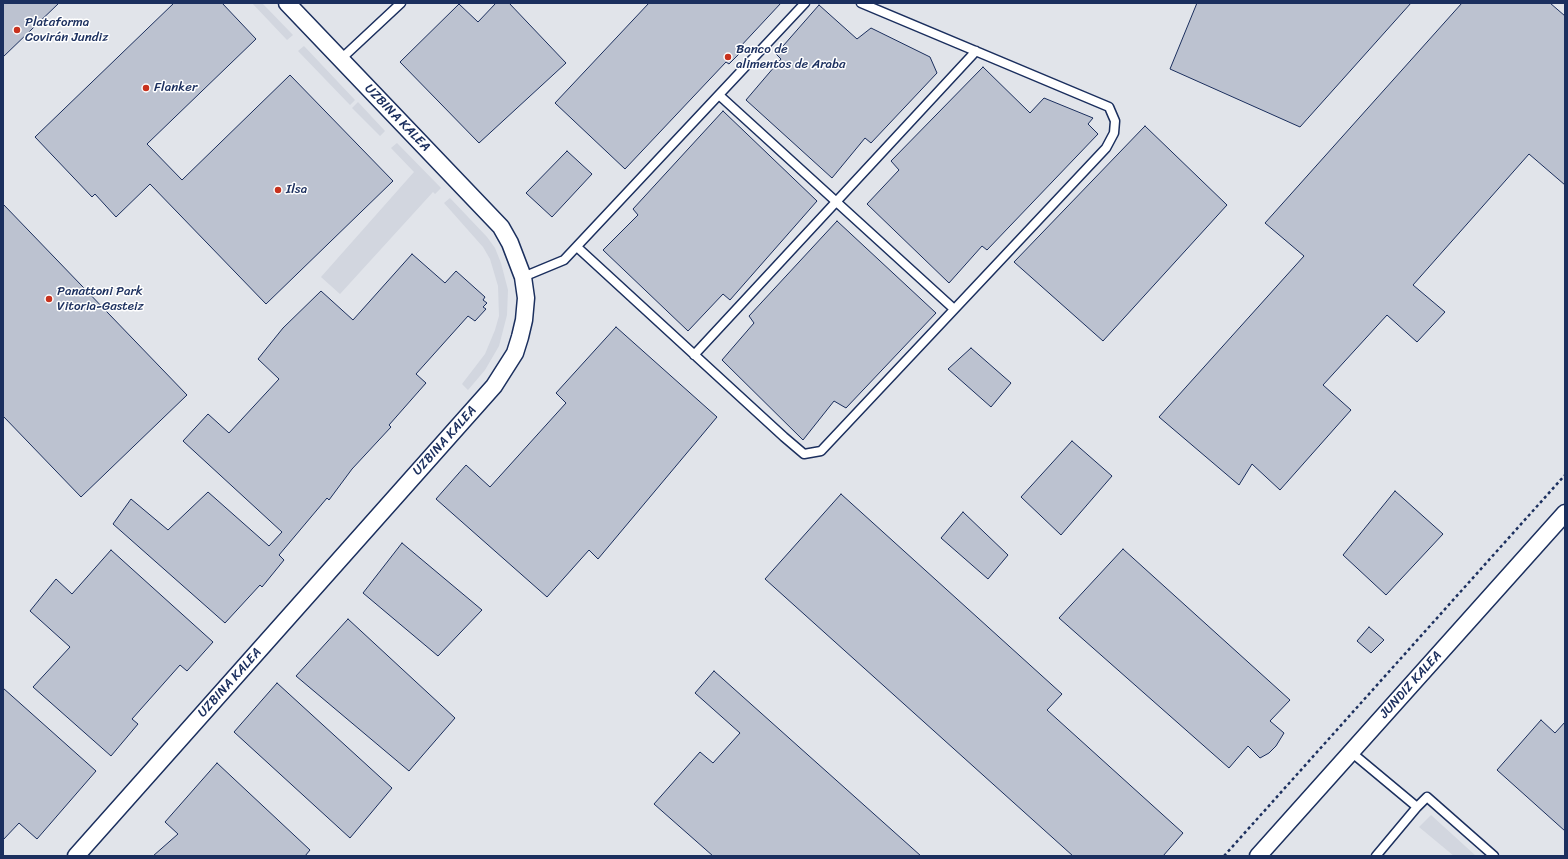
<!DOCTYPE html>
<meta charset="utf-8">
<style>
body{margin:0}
#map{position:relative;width:1568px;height:859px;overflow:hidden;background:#f1f2f5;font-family:Sriracha,sans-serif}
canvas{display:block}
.frame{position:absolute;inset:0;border:4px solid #1b2f5e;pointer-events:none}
</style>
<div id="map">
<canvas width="1568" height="859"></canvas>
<div class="frame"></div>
</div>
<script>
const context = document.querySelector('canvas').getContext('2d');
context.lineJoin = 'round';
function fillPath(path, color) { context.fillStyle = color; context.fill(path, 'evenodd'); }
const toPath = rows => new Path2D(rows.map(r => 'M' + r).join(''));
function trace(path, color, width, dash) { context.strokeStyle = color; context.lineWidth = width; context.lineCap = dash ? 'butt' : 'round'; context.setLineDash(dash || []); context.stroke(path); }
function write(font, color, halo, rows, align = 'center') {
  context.font = font + ' Sriracha,sans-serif'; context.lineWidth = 3; context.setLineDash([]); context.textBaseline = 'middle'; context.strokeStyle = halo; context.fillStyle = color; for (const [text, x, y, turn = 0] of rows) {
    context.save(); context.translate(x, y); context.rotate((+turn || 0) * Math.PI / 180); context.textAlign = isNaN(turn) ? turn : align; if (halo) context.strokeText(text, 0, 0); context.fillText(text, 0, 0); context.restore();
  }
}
const built = toPath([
 [3,3,1565,3,1565,856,3,856]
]);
const green = toPath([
 [252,3,262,3,293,35,287,40],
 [304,46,355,100,350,105,298,51],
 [358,102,385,131,380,136,352,108],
 [397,143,441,188,435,194,433,192,340,294,321,277,414,172,391,148],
 [450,198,487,237,495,248,501,263,508,290,507,315,499,346,485,370,468,390,462,384,485,354,495,330,499,316,498,286,490,259,483,247,444,203],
 [1431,815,1476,856,1454,856,1419,827]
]);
const building = toPath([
 [3,3,59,3,3,57,3,3],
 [174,3,222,3,256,39,147,144,182,180,290,75,393,181,266,304,150,184,116,217,95,194,92,197,35,137,174,3],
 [496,3,509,3,566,63,479,143,400,62,459,4,478,22,496,3],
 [649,3,781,3,739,48,742,51,729,64,726,62,625,169,555,103,649,3],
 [1197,3,1411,3,1300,127,1170,69,1197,3],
 [1462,3,1550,3,1565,16,1565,185,1529,154,1413,285,1445,312,1417,342,1387,315,1323,385,1351,410,1280,490,1252,464,1239,485,1159,417,1304,256,1265,223,1462,3],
 [819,5,857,39,871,28,930,57,937,73,871,143,865,138,832,178,746,100,781,59,776,54,819,5],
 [983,67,1030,113,1044,98,1093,118,1088,124,1098,134,987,250,982,246,949,283,867,204,899,170,891,161,983,67],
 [723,111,817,201,730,300,723,294,688,331,603,250,638,215,633,209,723,111],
 [1145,126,1227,205,1103,341,1014,262,1145,126],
 [567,151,592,174,552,217,526,193,567,151],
 [3,204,187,395,81,497,3,416,3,204],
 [837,221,936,313,846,408,834,401,803,440,722,360,754,323,749,316,837,221],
 [412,254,445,283,456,271,485,297,483,300,487,303,483,307,486,309,475,321,468,316,416,374,426,383,389,425,391,427,352,469,329,500,327,498,279,555,284,560,262,587,260,585,225,623,113,524,131,499,168,530,208,492,269,546,282,532,183,441,208,414,229,433,279,379,258,359,283,328,321,291,353,320,412,254],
 [616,327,717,417,598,559,589,550,547,597,436,499,466,465,490,487,566,403,556,393,616,327],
 [971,348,1011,383,991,407,948,369,971,348],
 [1072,441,1112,476,1061,535,1021,497,1072,441],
 [1395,491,1443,534,1386,595,1343,555,1395,491],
 [841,494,1062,694,1047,710,1183,833,1163,856,1073,856,765,579,841,494],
 [963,512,1008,555,988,579,941,538,963,512],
 [402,543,482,610,438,656,363,593,402,543],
 [1123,549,1290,700,1270,721,1284,733,1276,746,1269,753,1260,758,1248,746,1229,768,1059,618,1123,549],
 [111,550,213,642,187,671,180,665,132,719,138,724,111,756,33,687,70,647,30,611,56,579,72,594,111,550],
 [348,619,455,718,409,771,296,676,348,619],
 [1369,627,1384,640,1371,653,1357,641,1369,627],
 [714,671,921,856,713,856,654,804,700,752,713,763,740,733,695,693,714,671],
 [277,683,392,788,350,838,234,732,277,683],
 [3,688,96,771,37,839,19,823,3,840,3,688],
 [1541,720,1555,733,1565,722,1565,831,1497,770,1541,720],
 [217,763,310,850,305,856,153,856,178,834,165,822,217,763]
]);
const path = toPath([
 [1224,856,1565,475]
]);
const service = toPath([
 [341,59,401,3],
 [719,95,954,309],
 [577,247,784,437,804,454,821,451,1106,148,1114,133,1115,121,1109,107,861,3],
 [523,277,564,260,805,3],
 [694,355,976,51],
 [1351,752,1417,807,1376,856],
 [1417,807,1427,797,1494,856]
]);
const minor = toPath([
 [76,856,494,386,515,353,520,337,524,320,526,298,523,277,510,243,501,227,287,3],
 [1258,856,1565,513]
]);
const markers = [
 [17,30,4,"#c8321e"],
 [728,57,4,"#c8321e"],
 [146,88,4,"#c8321e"],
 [278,190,4,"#c8321e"],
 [49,299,4,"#c8321e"]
];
const poiNames = [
 ["Plataforma",25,23],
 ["Covirán Jundiz",25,38],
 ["Banco de",736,50],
 ["alimentos de Araba",736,65],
 ["Flanker",154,88],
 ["Ilsa",286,190],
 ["Panattoni Park",57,292],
 ["Vitoria-Gasteiz",57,307]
];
const streetNames = [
 ["UZBINA KALEA",397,118,46],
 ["UZBINA KALEA",445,441,-48],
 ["UZBINA KALEA",230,683,-48],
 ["JUNDIZ KALEA",1411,685,-48]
];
fillPath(built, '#e1e4ea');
fillPath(green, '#d2d6df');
fillPath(building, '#bcc2d0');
trace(building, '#1b2f5e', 1);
trace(service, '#1b2f5e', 11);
trace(minor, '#1b2f5e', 19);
trace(path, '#1b2f5e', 2.5, [3, 3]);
trace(service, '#fff', 8);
trace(minor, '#fff', 16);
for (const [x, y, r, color] of markers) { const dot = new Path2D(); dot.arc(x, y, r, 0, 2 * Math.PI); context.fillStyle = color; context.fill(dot); trace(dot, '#fff', 1.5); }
write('13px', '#1b2f5e', '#fff', poiNames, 'left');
write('13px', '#1b2f5e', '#fff', streetNames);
</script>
